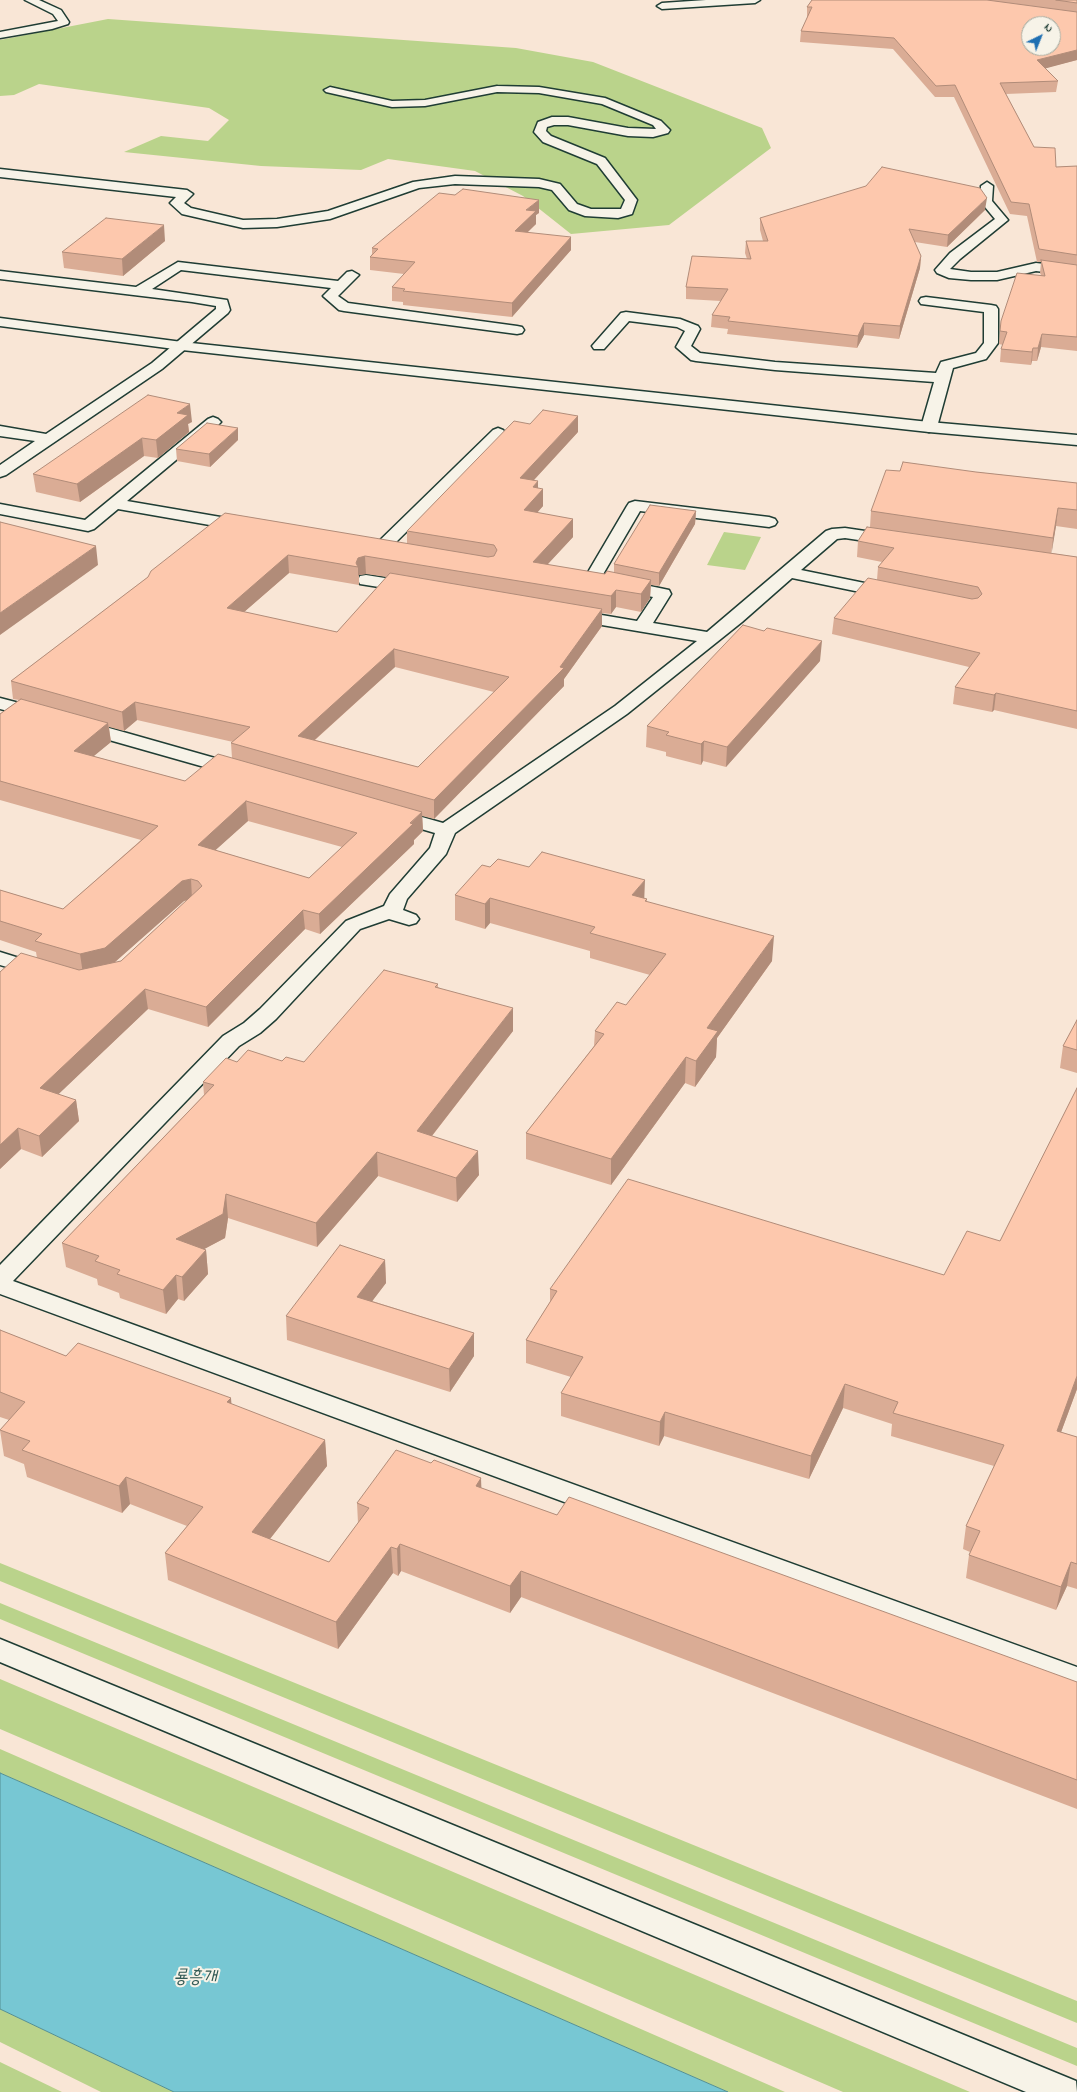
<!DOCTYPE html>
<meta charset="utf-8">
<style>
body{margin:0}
#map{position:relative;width:1077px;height:2092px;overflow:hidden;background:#f9e6d6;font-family:"Indie Flower",sans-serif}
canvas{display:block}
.north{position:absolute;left:1021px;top:16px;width:40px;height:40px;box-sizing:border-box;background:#f7f3e8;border:1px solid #a1aaa0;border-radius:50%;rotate:43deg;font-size:11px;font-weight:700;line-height:16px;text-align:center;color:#1f3d34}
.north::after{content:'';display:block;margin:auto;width:14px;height:18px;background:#1f6fb2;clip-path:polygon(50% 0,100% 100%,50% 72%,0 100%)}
</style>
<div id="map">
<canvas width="1077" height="2092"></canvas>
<div class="north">N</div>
</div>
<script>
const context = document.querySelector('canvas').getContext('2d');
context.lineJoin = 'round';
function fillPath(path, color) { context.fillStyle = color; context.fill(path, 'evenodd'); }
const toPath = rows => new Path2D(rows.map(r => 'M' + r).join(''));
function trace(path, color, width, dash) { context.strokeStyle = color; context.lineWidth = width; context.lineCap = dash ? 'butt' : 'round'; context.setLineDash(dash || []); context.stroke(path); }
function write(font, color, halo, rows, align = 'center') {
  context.font = font + ' "Indie Flower","Poor Story",sans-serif'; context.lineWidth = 4; context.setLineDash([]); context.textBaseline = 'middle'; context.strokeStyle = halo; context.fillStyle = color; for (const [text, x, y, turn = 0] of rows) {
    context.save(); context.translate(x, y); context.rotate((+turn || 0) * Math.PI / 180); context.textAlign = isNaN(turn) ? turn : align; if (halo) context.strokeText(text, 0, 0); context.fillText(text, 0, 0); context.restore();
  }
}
const green = toPath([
 [108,19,516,48,593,62,762,128,771,148,669,225,571,234,523,196,475,171,388,159,361,170,261,166,124,152,161,136,208,141,229,120,209,108,39,84,14,95,0,96,0,40],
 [724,532,761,537,745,570,707,565],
 [0,1563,1077,2001,1077,2023,0,1581],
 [0,1603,1077,2048,1077,2066,0,1619],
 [0,1679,970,2092,843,2092,0,1729],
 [0,1749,785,2092,728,2092,0,1773],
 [0,2009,174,2092,101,2092,0,2042],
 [0,2062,62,2092,0,2092]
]);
const water = toPath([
 [0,1773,728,2092,174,2092,0,2009,0,1773]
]);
const minor = toPath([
 [25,0,39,0,61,10,69,22,68,24,52,29,0,38,0,32,58,21,53,14,25,0],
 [706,0,760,0,755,3,662,9,657,6,662,3,706,0],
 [497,86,539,87,605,98,661,121,670,130,668,133,653,137,628,136,568,125,554,125,547,127,546,131,551,136,605,158,637,200,632,214,618,218,585,216,569,210,552,190,539,187,455,184,419,188,330,219,277,227,243,228,182,214,170,203,176,197,0,177,0,169,187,190,193,194,184,203,191,208,243,220,277,219,328,211,413,182,455,176,539,179,560,184,577,204,591,209,621,209,625,200,597,164,543,142,534,132,538,122,552,117,568,117,628,128,656,129,653,125,602,104,539,93,497,92,425,106,392,107,326,92,324,90,330,87,392,101,425,100,497,86],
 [987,182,993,186,992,201,1008,220,960,259,950,269,971,272,997,272,1036,263,1077,268,1077,276,1036,271,997,280,971,280,949,278,937,273,935,270,950,253,995,219,980,201,981,186,987,182],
 [178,262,338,281,347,272,352,271,359,275,338,296,348,303,517,326,522,327,524,330,522,333,517,334,344,311,339,310,323,296,331,288,181,270,152,289,227,300,230,310,228,313,162,369,6,475,0,477,0,465,35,441,0,436,0,426,46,434,152,363,216,309,216,306,192,302,0,279,0,271,136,287,178,262],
 [926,297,991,305,996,306,998,309,998,343,986,359,953,368,937,427,934,430,929,432,924,430,921,427,934,382,775,370,696,361,691,360,676,347,685,331,677,327,629,321,604,349,594,349,592,346,621,313,626,312,680,319,698,326,700,329,691,346,700,353,775,362,936,373,941,362,976,353,984,343,984,312,921,304,919,301,921,298,926,297],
 [213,417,218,419,221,422,218,425,127,501,244,521,250,523,252,526,250,529,244,531,118,509,94,529,88,531,0,514,0,504,85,520,208,419,213,417],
 [498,428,503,430,506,433,503,436,386,552,374,552,372,549,374,546,493,430,498,428],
 [635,501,769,517,775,519,777,522,775,525,769,527,640,511,602,576,669,590,671,594,653,623,707,632,826,531,832,529,845,528,892,535,898,537,900,540,898,543,892,545,845,538,837,539,801,570,889,588,895,589,897,593,895,597,889,598,792,578,742,622,627,714,455,833,446,854,407,899,403,910,416,915,419,919,416,923,409,925,389,919,360,929,276,1019,260,1033,239,1046,13,1281,1077,1667,1077,1691,0,1294,0,1265,223,1036,244,1023,260,1009,346,921,384,906,390,894,430,848,435,833,387,819,384,815,387,811,394,809,443,823,615,706,697,641,572,620,566,619,563,615,566,611,572,610,637,621,653,597,586,583,584,579,627,506,629,503,635,501],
 [366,575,410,582,416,583,418,587,416,591,410,592,360,584,358,580,360,576,366,575],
 [0,698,46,710,49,714,46,718,40,719,0,709,0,698],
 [81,720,243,766,245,770,243,774,236,776,74,730,72,726,74,722,81,720],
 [0,952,48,967,52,971,48,975,41,977,0,965,0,952],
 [0,1639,1076,2081,1077,2092,1026,2092,0,1662,0,1639]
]);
const major = toPath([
 [0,318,182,342,929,422,1077,435,1077,445,929,432,182,350,0,326,0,318]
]);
const wall = toPath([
 [812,0,1077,0,1077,60,1045,68,1058,81,1056,92,1006,94,1034,147,1056,167,1077,166,1077,351,1041,347,1037,361,1032,361,1031,365,1000,362,1001,349,1003,345,999,344,1001,321,1041,275,1040,273,1041,262,1037,262,1027,216,1010,214,954,97,935,97,893,49,800,42,801,31,807,18,807,7],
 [985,210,947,247,915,242,921,256,920,268,899,339,864,335,857,348,727,334,728,329,711,327,712,315,721,301,686,299,686,287,747,259,745,253,746,241,763,241,760,230,760,218],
 [539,213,536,215,536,224,528,232,571,250,512,317,403,305,403,302,392,301,392,287,404,274,370,270,370,257,372,254,372,248],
 [165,241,123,276,64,268,62,252],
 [192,422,188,424,189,432,158,458,144,456,80,502,36,492,33,474],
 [578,432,534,480,538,488,543,506,537,513,573,519,573,537,547,565,605,574,614,573,614,564,696,511,695,524,659,586,651,585,650,598,641,612,616,607,611,614,602,613,602,626,564,679,564,686,434,819,422,816,423,831,414,840,414,844,320,934,305,929,208,1027,148,1009,58,1094,76,1100,79,1121,42,1157,21,1149,0,1169,37,958,36,952,0,940,0,890,63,909,141,840,0,800,0,714,19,700,13,699,11,681,148,577,225,513,407,544,407,531],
 [289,573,359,585,359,575,366,574,387,577,337,632,244,612],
 [395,667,494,692,418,767,315,740],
 [137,720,233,742,231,743,232,758,185,781,93,756,111,742,109,727,124,731],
 [248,821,342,847,309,878,215,850],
 [187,900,121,961,114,963,184,901],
 [238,440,210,467,177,461,176,449],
 [900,471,976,472,1077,483,1077,529,1056,526,1051,553,1077,557,1077,729,994,710,992,712,953,704,955,687,969,667,832,634,834,618,877,580,878,567,882,562,857,557,858,541,870,527,871,511],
 [820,661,726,767,703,761,701,765,666,756,666,752,646,747,647,726],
 [490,867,647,899,647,902,772,961,717,1038,716,1057,695,1087,685,1083,611,1185,526,1159,526,1133,594,1046,595,1031,626,1005,650,975,590,958,590,951,490,923,485,929,455,920,455,895],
 [438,984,438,987,513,1031,432,1136,479,1175,457,1202,378,1176,317,1247,228,1218,225,1238,204,1249,206,1250,208,1274,184,1301,178,1299,166,1314,120,1298,119,1293,98,1285,97,1279,66,1267,62,1243,204,1095,203,1082,237,1062,282,1061,304,1062],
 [1077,1020,1077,1073,1060,1068,1063,1046],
 [1077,1088,1077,1389,1061,1432,1077,1437,1077,1589,1067,1586,1056,1610,966,1578,969,1555,970,1552,963,1549,966,1526,994,1466,891,1436,892,1424,843,1408,809,1479,664,1436,659,1446,561,1416,561,1393,571,1377,526,1363,526,1340,550,1302,550,1289,944,1275,1000,1241],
 [385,1260,386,1283,372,1301,474,1333,474,1356,450,1392,287,1340,286,1316],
 [0,1330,66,1356,231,1404,325,1440,327,1466,270,1539,329,1562,358,1523,357,1503,431,1463,481,1478,481,1488,557,1515,1077,1682,1077,1809,521,1597,510,1613,401,1571,398,1576,393,1573,338,1649,168,1580,165,1553,187,1526,130,1504,122,1513,27,1477,24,1464,4,1456,0,1430,9,1420,0,1417]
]);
const shadedWall = toPath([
 [1077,50,1077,60,1036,71,1037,60],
 [987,198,985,210,947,247,948,235],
 [539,200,539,213,536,215,536,224,515,244,515,231,526,210],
 [164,225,165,241,123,276,122,259],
 [571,237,571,250,512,317,512,303],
 [921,256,920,268,899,339,900,326],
 [864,323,864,335,857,348,858,336],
 [1042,334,1041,347,1037,361,1038,348],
 [1033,348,1032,361,1031,365,1032,352],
 [190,404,192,422,188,424,189,432,158,458,156,440,177,413],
 [578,416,578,432,521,494,520,478],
 [238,428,238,440,210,467,209,454],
 [142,438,144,456,80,502,77,484],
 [538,481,538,494,543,489,543,506,524,527,524,510,533,487],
 [1058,508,1056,526,1051,557,1053,538],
 [696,511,695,524,659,586,659,573],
 [573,519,573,537,533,580,533,562],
 [96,546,98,565,0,635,0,613],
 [288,555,289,573,228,626,227,608],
 [365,556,366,574,359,575,358,576,358,567,356,563,358,558],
 [651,580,650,598,641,612,641,594],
 [616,590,616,607,611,614,611,596],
 [602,609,602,626,564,679,564,686,434,819,434,800,560,667],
 [822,641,820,661,726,767,727,747],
 [394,649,395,667,299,754,298,736],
 [996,693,994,710,992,712,994,695],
 [135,702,137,720,124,731,122,712],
 [108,723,111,742,77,770,74,751],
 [704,741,703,761,701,765,701,744],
 [246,801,248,821,199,865,198,845],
 [422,812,423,831,414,840,414,844,320,934,319,914],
 [191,879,192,899,184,901,107,969,83,974,80,954,182,881],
 [645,880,644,905,632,895],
 [490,898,490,923,485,929,485,904],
 [303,910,305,929,208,1027,206,1007],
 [774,936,772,961,717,1038,716,1057,695,1087,696,1061,707,1028],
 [145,989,148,1009,43,1109,40,1088],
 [513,1008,513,1031,417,1155,417,1131],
 [686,1057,685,1083,611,1185,611,1159],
 [76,1100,79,1121,42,1157,39,1136],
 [18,1128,21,1149,0,1169,0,1145],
 [478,1151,479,1175,457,1202,456,1178],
 [377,1152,378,1176,317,1247,316,1223],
 [226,1194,228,1218,225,1238,178,1263,176,1239],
 [206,1250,208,1274,184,1301,182,1277],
 [385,1260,386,1283,358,1320,357,1297],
 [176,1275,178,1299,166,1314,163,1290],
 [474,1333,474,1356,450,1392,449,1369],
 [1077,1376,1077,1389,1053,1454,1057,1431],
 [845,1384,843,1408,809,1479,811,1456],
 [231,1398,233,1424,227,1402],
 [665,1412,664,1436,659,1446,660,1422],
 [325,1440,327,1466,255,1558,252,1532],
 [126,1477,130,1504,122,1513,119,1486],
 [481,1478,482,1504,476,1486],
 [400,1544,401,1571,398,1576,397,1549],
 [391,1547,393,1573,338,1649,336,1622],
 [1071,1562,1067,1586,1056,1610,1061,1587],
 [521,1571,521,1597,510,1613,510,1586]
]);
const building = toPath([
 [812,0,987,0,1077,12,1077,50,1037,60,1058,81,1000,83,1034,147,1055,148,1056,167,1077,166,1077,255,1039,249,1029,204,1011,202,955,85,936,86,894,38,801,31,812,7,807,7,812,0],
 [1029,24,1053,24,1053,48,1029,48,1029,24],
 [1056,0,1077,0,1077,3,1056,0],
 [882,167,980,188,987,198,948,235,909,229,921,256,900,326,864,323,858,336,728,321,730,317,712,315,728,289,686,287,692,256,751,259,746,241,768,241,760,218,866,186,882,167],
 [463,189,539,200,526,210,536,211,515,231,571,237,512,303,403,291,405,289,392,287,415,262,370,257,378,249,372,248,439,193,455,195,463,189],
 [106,218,164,225,122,259,62,252,106,218],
 [1041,260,1077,265,1077,337,1042,334,1038,348,1033,348,1032,352,1001,349,1007,332,1000,331,1001,321,1017,273,1045,276,1041,260],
 [148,395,190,404,177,413,188,415,156,440,142,438,77,484,33,474,148,395],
 [543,410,578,416,520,478,538,481,533,487,543,489,524,510,573,519,533,562,605,574,607,571,651,580,641,594,616,590,611,596,365,556,358,558,356,563,358,567,288,555,227,608,337,632,390,573,602,609,560,667,564,668,434,800,231,743,250,727,135,702,122,712,11,681,148,577,151,571,225,513,488,557,494,556,497,550,494,545,407,531,514,421,530,424,543,410],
 [394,649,509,677,418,767,298,736,394,649],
 [207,423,238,428,209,454,176,449,207,423],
 [903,462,976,472,1077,483,1077,510,1058,508,1053,538,871,511,886,470,900,471,903,462],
 [650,505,696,511,659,573,614,564,650,505],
 [0,522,96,546,0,613,0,522],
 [867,527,1077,557,1077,711,996,693,994,695,955,687,980,653,834,618,868,578,972,599,978,598,982,594,978,587,878,567,894,548,858,541,867,527],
 [743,625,764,631,767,628,822,641,727,747,704,741,701,744,666,735,669,732,647,726,743,625],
 [21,699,108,723,74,751,185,781,218,754,422,812,410,823,413,824,319,914,303,910,206,1007,145,989,40,1088,76,1100,39,1136,18,1128,0,1145,0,972,21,953,79,970,121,961,202,886,198,881,191,879,182,881,105,948,80,954,35,941,42,934,0,921,0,890,63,909,158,826,0,781,0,714,21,699],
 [246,801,357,833,309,878,198,845,246,801],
 [542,852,645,880,632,895,647,899,645,901,774,936,707,1028,718,1031,696,1061,686,1057,611,1159,526,1133,604,1034,595,1031,617,1002,626,1005,666,954,590,933,595,927,490,898,485,904,455,895,482,865,490,867,498,859,529,867,542,852],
 [384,970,438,984,435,987,513,1008,417,1131,478,1151,456,1178,377,1152,316,1223,226,1194,223,1214,176,1239,206,1250,182,1277,176,1275,163,1290,117,1274,120,1270,95,1261,99,1256,62,1243,214,1085,203,1082,226,1058,237,1062,248,1050,282,1061,286,1057,304,1062,384,970],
 [1077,1020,1077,1050,1063,1046,1077,1020],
 [1077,1088,1077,1376,1057,1431,1077,1437,1077,1564,1071,1562,1061,1587,969,1555,980,1531,966,1526,1004,1445,893,1413,898,1402,845,1384,811,1456,665,1412,660,1422,561,1393,583,1357,526,1340,557,1291,550,1289,628,1179,944,1275,967,1231,1000,1241,1077,1088],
 [340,1245,385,1260,357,1297,474,1333,449,1369,286,1316,340,1245],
 [0,1330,66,1356,78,1343,231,1398,227,1402,325,1440,252,1532,329,1562,369,1508,357,1503,396,1450,431,1463,434,1460,481,1478,476,1486,557,1515,569,1497,1077,1682,1077,1780,521,1571,510,1586,400,1544,397,1549,391,1547,336,1622,165,1553,203,1507,126,1477,119,1486,22,1450,30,1441,0,1430,25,1402,0,1392,0,1330]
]);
const nearWaternames = [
 ["룡흥개",195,1979]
];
fillPath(green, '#bad38b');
fillPath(water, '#77c7d3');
trace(water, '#549093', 1);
trace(minor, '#1f3d34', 3);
trace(major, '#1f3d34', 3);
fillPath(minor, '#f7f3e8');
fillPath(major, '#f7f3e8');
fillPath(wall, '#daac95');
fillPath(shadedWall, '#b18c79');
fillPath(building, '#fdc8ad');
trace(building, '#b18c79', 1);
write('italic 18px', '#315954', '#f7f3e8', nearWaternames);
</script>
